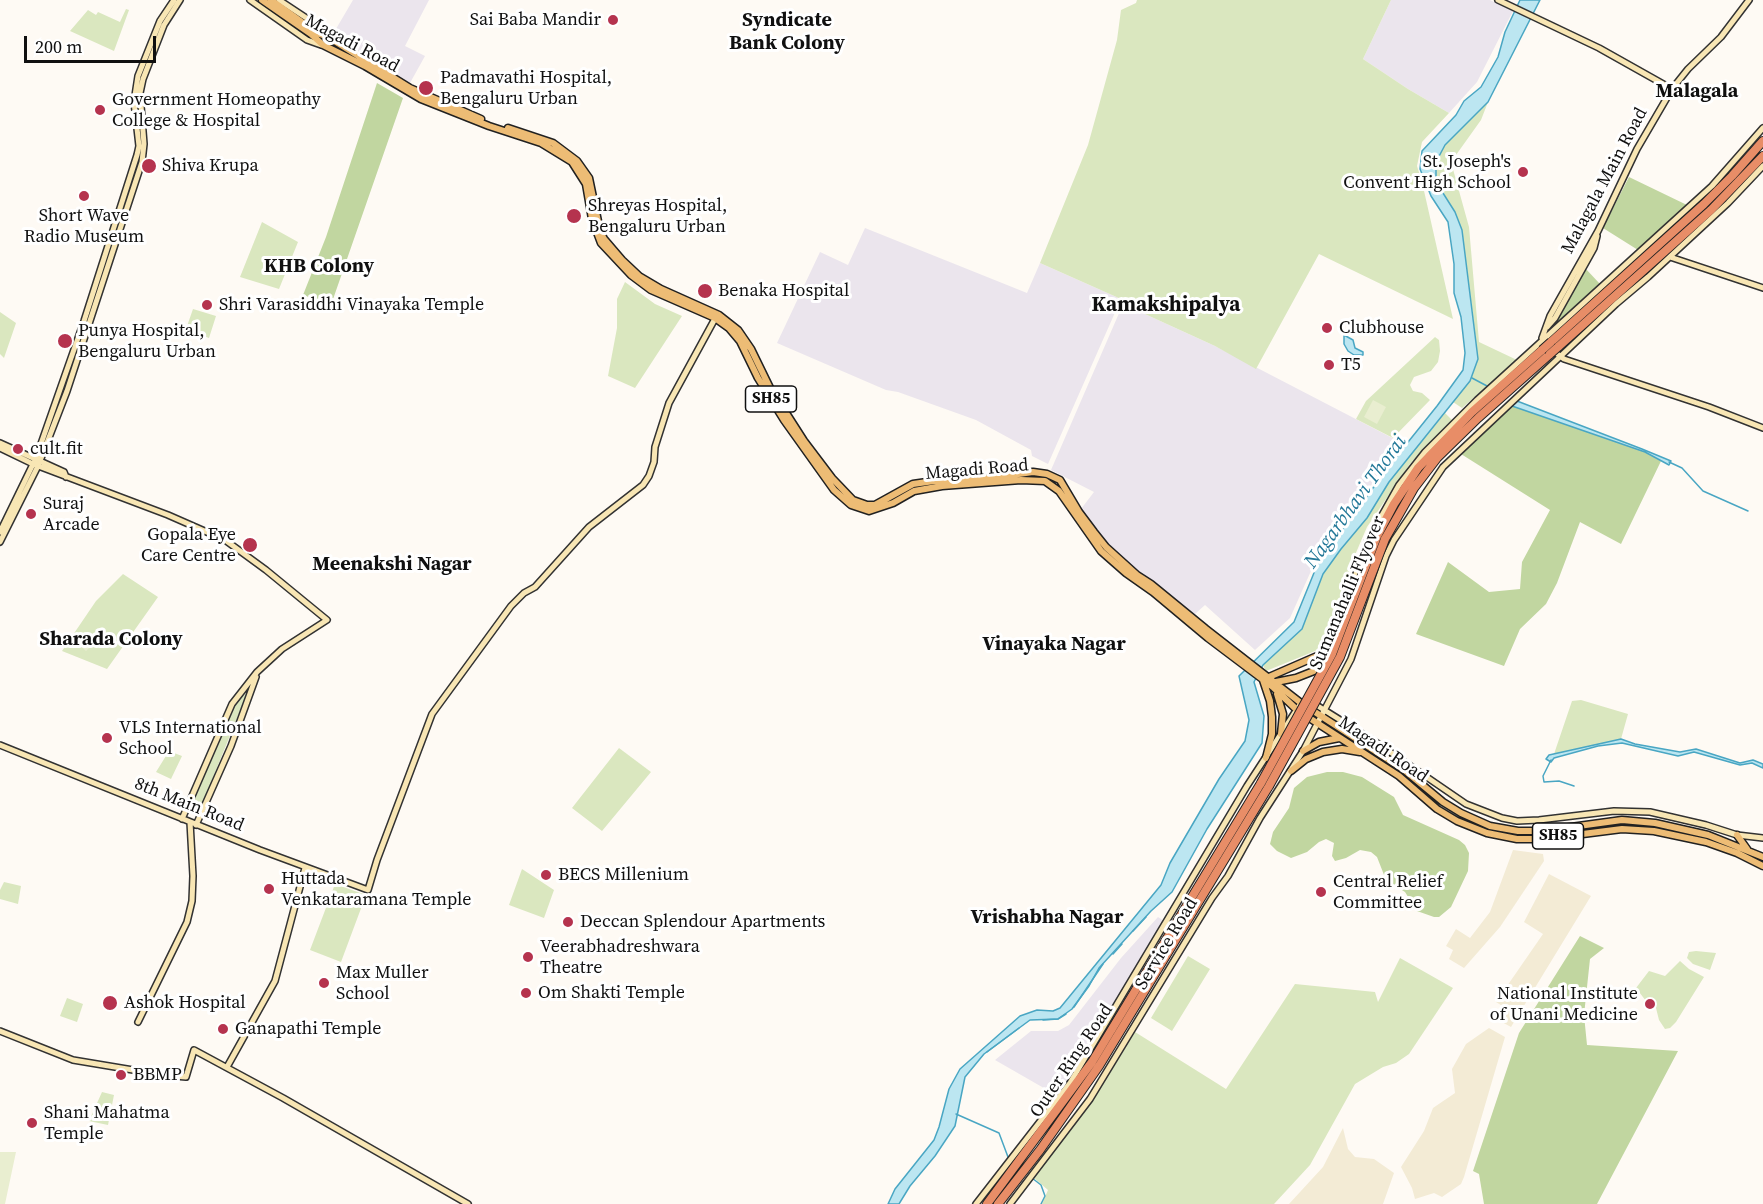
<!DOCTYPE html>
<style>
body{margin:0}
#map{position:relative;width:1763px;height:1204px;overflow:hidden;background:#fefaf4;font-family:"Source Serif 4",serif}
canvas{display:block}
.scale{position:absolute;left:24px;top:36px;width:132px;height:27px;box-sizing:border-box;border:3px solid #101010;border-top:0;padding-left:8px;font-size:18px;line-height:21px;white-space:nowrap;color:#101010;-webkit-text-stroke:4px #fff;paint-order:stroke}
</style>
<div id="map">
<canvas width="1763" height="1204"></canvas>
<div class="scale">200 m</div>
</div>
<script>
const context = document.querySelector('canvas').getContext('2d');
context.lineJoin = 'round';
function fillPath(path, color) { context.fillStyle = color; context.fill(path, 'evenodd'); }
const toPath = rows => new Path2D(rows.map(r => 'M' + r).join(''));
function trace(path, color, width, dash) { context.strokeStyle = color; context.lineWidth = width; context.lineCap = dash ? 'butt' : 'round'; context.setLineDash(dash || []); context.stroke(path); }
function write(font, color, halo, rows, align = 'center') {
  context.font = font + ' "Source Serif 4",serif'; context.lineWidth = 6; context.setLineDash([]); context.textBaseline = 'middle'; context.strokeStyle = halo; context.fillStyle = color; for (const [text, x, y, turn = 0] of rows) {
    context.save(); context.translate(x, y); context.rotate((+turn || 0) * Math.PI / 180); context.textAlign = isNaN(turn) ? turn : align; if (halo) context.strokeText(text, 0, 0); context.fillText(text, 0, 0); context.restore();
  }
}
const industrial = toPath([
 [353,0,429,0,405,46,425,56,410,83,333,34],
 [1391,0,1490,0,1513,11,1477,82,1449,113,1408,89,1363,59],
 [865,228,1027,293,1040,263,1121,299,1048,464,1032,456,1031,450,976,420,898,392,886,390,777,343,820,252,848,265],
 [1123,304,1215,346,1402,443,1315,562,1290,618,1255,650,1205,605,1195,614,1139,574,1106,541,1081,509,1094,492,1051,470],
 [1158,917,1164,921,1076,1067,1056,1095,995,1060,1031,1031,1058,1031,1069,1025,1121,958]
]);
const farmland = toPath([
 [1513,850,1543,854,1544,861,1500,927,1464,968,1449,959,1453,950,1446,946,1456,929,1470,938,1490,912],
 [1549,874,1591,896,1511,1027,1500,1021,1507,1009,1496,1002,1543,934,1524,922],
 [1489,1028,1505,1037,1464,1177,1461,1184,1442,1197,1434,1193,1415,1199,1412,1188,1401,1167,1424,1131,1433,1108,1455,1093,1452,1069,1466,1044],
 [1343,1128,1348,1149,1355,1157,1374,1159,1394,1173,1383,1204,1289,1204,1323,1167]
]);
const green = toPath([
 [1137,0,1391,0,1363,59,1408,89,1449,113,1422,142,1417,166,1422,182,1453,319,1319,254,1256,369,1215,346,1123,304,1121,299,1040,263,1088,145,1117,40,1121,10,1136,3],
 [126,9,129,10,114,51,70,31,88,10,96,15,98,12,120,22],
 [1488,102,1481,120,1451,162,1469,227,1479,342,1517,360,1462,408,1453,402,1470,381,1478,359,1474,325,1462,230,1436,182,1436,162,1445,145],
 [262,222,298,242,279,289,240,277],
 [625,282,655,304,682,316,635,388,608,376,617,328,617,299],
 [193,309,216,316,209,338,186,329],
 [0,312,16,323,4,358,0,354],
 [1435,337,1439,340,1440,351,1438,362,1431,371,1414,377,1410,385,1413,391,1422,393,1430,400,1393,438,1356,419,1366,401],
 [1445,413,1452,420,1410,464,1367,527,1352,562,1329,634,1320,649,1266,671,1263,665,1302,629,1323,574,1341,549,1367,518,1389,482],
 [123,574,158,597,107,669,62,651,96,601],
 [248,691,199,812,190,809,234,705],
 [1581,700,1628,714,1621,739,1554,754,1572,701],
 [619,748,651,772,602,831,572,808],
 [169,751,182,756,171,779,156,772],
 [522,869,554,890,544,918,509,905],
 [4,882,21,886,18,904,0,899,0,890],
 [335,884,366,895,341,962,310,950],
 [1696,951,1716,953,1710,970,1693,964,1687,958,1689,952],
 [1188,956,1210,969,1172,1031,1151,1018],
 [1400,958,1453,988,1409,1054,1396,1063,1383,1067,1355,1084,1310,1165,1274,1204,1042,1204,1048,1190,1034,1178,1092,1101,1135,1032,1226,1089,1295,984,1375,992,1378,1002],
 [1680,961,1689,969,1704,977,1676,1022,1670,1028,1665,1029,1659,1020,1656,1008,1646,1001,1636,988,1649,971,1665,976],
 [67,998,83,1004,77,1022,60,1016],
 [102,1092,114,1095,108,1125,89,1121]
]);
const forest = toPath([
 [377,83,403,98,331,305,303,295,326,237],
 [1629,177,1687,205,1638,250,1603,228],
 [1585,268,1600,284,1559,322,1556,321],
 [1512,406,1645,452,1661,461,1621,544,1580,522,1557,583,1546,604,1520,629,1504,666,1416,634,1448,562,1489,592,1520,589,1522,562,1550,510,1461,454],
 [1327,772,1343,772,1362,777,1394,797,1403,815,1459,840,1465,845,1469,853,1468,871,1451,907,1439,917,1434,917,1417,911,1405,892,1386,880,1377,857,1371,852,1360,850,1346,858,1335,861,1332,856,1334,843,1326,839,1319,842,1307,852,1291,858,1277,851,1270,844,1273,832,1289,808,1294,788,1307,777],
 [1580,936,1604,948,1590,959,1584,1015,1587,1045,1678,1051,1597,1204,1484,1204,1479,1174,1473,1171,1519,1033]
]);
const pitch = toPath([
 [1373,400,1386,407,1377,424,1364,417],
 [90,633,95,638,93,644,86,651,77,643,85,634],
 [0,1152,16,1152,5,1204,0,1204]
]);
const water = toPath([
 [1520,0,1540,0,1488,102,1445,145,1436,162,1436,182,1455,212,1462,230,1478,359,1470,381,1389,482,1367,518,1341,549,1323,574,1302,629,1263,665,1254,682,1264,716,1262,743,1207,829,1172,892,1151,911,1099,968,1089,986,1072,1009,1058,1019,1030,1020,984,1054,965,1077,955,1126,935,1156,910,1186,899,1204,888,1204,895,1189,934,1140,939,1127,949,1089,960,1069,1020,1016,1037,1010,1053,1011,1060,1008,1161,885,1170,863,1219,779,1245,741,1249,720,1239,676,1294,622,1318,563,1392,462,1437,406,1463,370,1465,353,1461,317,1454,293,1454,264,1448,222,1431,196,1420,169,1422,151,1456,115,1464,101,1481,87,1498,57,1505,32,1520,0],
 [1344,335,1353,340,1355,348,1363,352,1363,355,1354,355,1348,351,1344,344,1344,335],
 [1517,401,1642,449,1671,461,1669,465,1645,452,1512,406,1517,401],
 [1621,739,1635,744,1680,752,1696,749,1740,763,1753,760,1763,764,1763,768,1752,763,1740,765,1694,752,1678,756,1622,743,1598,746,1554,758,1551,762,1546,759,1549,755,1621,739]
]);
const stream = toPath([
 [1472,378,1487,386],
 [1669,462,1682,468,1703,491,1748,511],
 [1551,760,1543,776,1544,782,1559,781,1574,786],
 [1133,931,1146,917],
 [1113,954,1122,944],
 [1074,1007,1103,964],
 [1043,1020,1058,1019,1066,1014],
 [987,1052,1019,1028],
 [956,1114,999,1133,1008,1157],
 [1032,1178,1041,1185,1045,1196,1041,1204]
]);
const secondary = toPath([
 [250,0,307,40,321,45],
 [279,0,320,27,327,37],
 [1498,0,1599,48,1672,89],
 [1670,257,1763,288],
 [1547,327,1555,318,1594,248,1597,236],
 [1543,341,1542,338,1550,316,1598,231,1637,149,1672,89,1688,69,1721,37,1749,0],
 [1552,350,1564,359,1709,407,1763,428],
 [0,443,64,472,66,477],
 [0,448,33,464,168,515,225,540,266,570,327,620,282,649,257,672,232,704,182,819],
 [0,532,36,458,84,321,137,155,139,146,134,102,138,76,160,21,174,0],
 [0,542,38,466,67,391,142,162,144,144,140,93,143,79,164,25,180,0],
 [1318,672,1330,649,1367,542,1399,485,1425,452,1477,400,1712,186,1763,128],
 [1313,703,1377,743,1466,804,1502,818,1517,821,1539,820,1614,811,1650,812,1706,825,1737,835,1763,838],
 [0,745,260,850,368,890,377,860,432,714,511,606,524,593,535,587,589,527,643,485,649,476,654,462,655,447,669,403,717,315],
 [196,825,231,746,256,677],
 [138,1022,187,922,192,901,193,876,190,822],
 [0,1031,73,1060,163,1075,186,1077,194,1050,283,1098,468,1204],
 [227,1067,275,981,305,868],
 [976,1204,1070,1083,1247,786,1299,706],
 [1010,1204,1090,1099,1212,898,1228,876,1260,818,1303,751,1351,659,1386,556,1394,540,1443,467,1616,304,1648,277,1728,203,1763,166]
]);
const primary = toPath([
 [262,0,311,34,323,45,365,66,421,99,489,126,541,143,572,162,586,184,592,219,601,243,631,275,651,290,715,318,729,328,740,341,758,378,784,420,834,490,851,505,869,511,893,503,914,491,942,486,1021,480,1045,481,1059,491,1101,551,1126,573,1153,592,1208,638,1273,687,1297,710,1399,776,1437,809,1457,821,1487,833,1517,839,1543,839,1622,829,1654,831,1706,842,1737,853,1763,866],
 [271,0,317,33,328,37,410,88,481,119],
 [508,128,553,143,577,161,589,178,600,231,604,239,622,260,639,276,661,289,719,315,738,330,751,349,770,388,804,441,832,478,853,500,867,505,875,505,913,484,934,481,975,480,1033,472,1047,474,1060,480,1079,512,1094,532,1106,547,1137,575,1151,584,1206,629,1301,703,1403,769,1443,802,1461,813,1490,826,1518,831,1542,831,1622,820,1655,823,1708,835,1763,857],
 [1269,677,1324,653,1330,649],
 [1263,680,1270,701,1272,717,1272,734,1266,758],
 [1276,682,1296,678,1319,669],
 [1277,694,1283,714,1281,734],
 [1303,751,1319,742,1339,738],
 [1291,771,1306,759,1323,752,1342,749,1360,752],
 [1737,835,1747,849]
]);
const highway = toPath([
 [1551,342,1704,204,1732,176,1763,141],
 [1558,347,1711,210,1763,156],
 [1377,536,1394,504,1418,468,1472,412,1542,350],
 [1385,539,1414,488,1437,458,1478,418,1550,354],
 [987,1204,1092,1062,1261,783],
 [998,1204,1040,1150,1099,1066,1269,786]
]);
const highwayBridge = toPath([
 [1542,350,1551,342],
 [1550,354,1558,347],
 [1261,783,1332,654,1377,536],
 [1269,786,1340,657,1385,539]
]);
const markers = [
 [613,20,6,"#b5334e"],
 [426,88,8,"#b5334e"],
 [100,110,6,"#b5334e"],
 [149,166,8,"#b5334e"],
 [1523,172,6,"#b5334e"],
 [84,196,6,"#b5334e"],
 [574,216,8,"#b5334e"],
 [705,291,8,"#b5334e"],
 [207,305,6,"#b5334e"],
 [1327,328,6,"#b5334e"],
 [65,341,8,"#b5334e"],
 [1329,365,6,"#b5334e"],
 [18,449,6,"#b5334e"],
 [31,514,6,"#b5334e"],
 [250,545,8,"#b5334e"],
 [107,738,6,"#b5334e"],
 [546,875,6,"#b5334e"],
 [269,889,6,"#b5334e"],
 [1321,892,6,"#b5334e"],
 [568,922,6,"#b5334e"],
 [528,957,6,"#b5334e"],
 [324,983,6,"#b5334e"],
 [526,993,6,"#b5334e"],
 [110,1003,8,"#b5334e"],
 [1650,1004,6,"#b5334e"],
 [223,1029,6,"#b5334e"],
 [121,1075,6,"#b5334e"],
 [32,1123,6,"#b5334e"]
];
const shields = [
 [771,399,51],
 [1558,836,51]
];
const shieldNames = [
 ["SH85",771,399],
 ["SH85",1558,836]
];
const poiNames = [
 ["Sai Baba Mandir",601,20,"right"],
 ["Padmavathi Hospital,",440,78],
 ["Bengaluru Urban",440,99],
 ["Government Homeopathy",112,100],
 ["College & Hospital",112,121],
 ["St. Joseph's",1511,162,"right"],
 ["Convent High School",1511,183,"right"],
 ["Shiva Krupa",162,166],
 ["Shreyas Hospital,",588,206],
 ["Bengaluru Urban",588,227],
 ["Short Wave",84,216,"center"],
 ["Radio Museum",84,237,"center"],
 ["Benaka Hospital",718,291],
 ["Shri Varasiddhi Vinayaka Temple",219,305],
 ["Clubhouse",1339,328],
 ["Punya Hospital,",78,331],
 ["Bengaluru Urban",78,352],
 ["T5",1341,365],
 ["cult.fit",30,449],
 ["Suraj",43,504],
 ["Arcade",43,525],
 ["Gopala Eye",236,535,"right"],
 ["Care Centre",236,556,"right"],
 ["VLS International",119,728],
 ["School",119,749],
 ["BECS Millenium",558,875],
 ["Huttada",281,879],
 ["Venkataramana Temple",281,900],
 ["Central Relief",1333,882],
 ["Committee",1333,903],
 ["Deccan Splendour Apartments",580,922],
 ["Veerabhadreshwara",540,947],
 ["Theatre",540,968],
 ["Max Muller",336,973],
 ["School",336,994],
 ["Om Shakti Temple",538,993],
 ["National Institute",1638,994,"right"],
 ["of Unani Medicine",1638,1015,"right"],
 ["Ashok Hospital",124,1003],
 ["Ganapathi Temple",235,1029],
 ["BBMP",133,1075],
 ["Shani Mahatma",44,1113],
 ["Temple",44,1134]
];
const streetNames = [
 ["Magadi Road",352,44,28],
 ["Malagala Main Road",1605,181,-62],
 ["Magadi Road",977,470,-5],
 ["Sumanahalli Flyover",1348,593,-67],
 ["Magadi Road",1383,750,34],
 ["8th Main Road",189,805,22],
 ["Service Road",1167,944,-59],
 ["Outer Ring Road",1072,1061,-56]
];
const neighbourhoodNames = [
 ["Syndicate",787,21],
 ["Bank Colony",787,44],
 ["Malagala",1697,92],
 ["KHB Colony",319,267],
 ["Meenakshi Nagar",392,565],
 ["Sharada Colony",111,640],
 ["Vinayaka Nagar",1054,645],
 ["Vrishabha Nagar",1047,918]
];
const waterNames = [
 ["Nagarbhavi Thorai",1356,502,-54]
];
const quarterNames = [
 ["Kamakshipalya",1166,306]
];
fillPath(industrial, '#ebe5ed');
fillPath(farmland, '#f3ebd5');
fillPath(green, '#dae7bf');
fillPath(forest, '#c1d6a0');
fillPath(pitch, '#e9eed0');
fillPath(water, '#bce6f1');
trace(water, '#49a6c3', 1.5);
trace(stream, '#49a6c3', 1.5);
trace(secondary, '#323232', 8);
trace(primary, '#212121', 9);
trace(highway, '#212121', 10);
trace(secondary, '#f8e6b4', 5);
trace(primary, '#edbc75', 6);
trace(highway, '#e88d67', 8);
trace(highwayBridge, '#212121', 10, []);
trace(highwayBridge, '#e88d67', 8);
for (const [x, y, r, color] of markers) { const dot = new Path2D(); dot.arc(x, y, r, 0, 2 * Math.PI); context.fillStyle = color; context.fill(dot); trace(dot, '#fff', 2); }
for (const [x, y, w] of shields) { const box = new Path2D(); box.roundRect(x - w / 2, y - 13, w, 26, 4.5); context.fillStyle = '#fff'; context.fill(box); trace(box, '#101010', 1.5); }
write('bold 16px', '#101010', null, shieldNames);
write('18px', '#101010', '#fff', poiNames, 'left');
write('18px', '#101010', '#fff', streetNames);
write('bold 20px', '#101010', '#fff', neighbourhoodNames);
write('italic 20px', '#227898', '#fff', waterNames);
write('bold 21px', '#101010', '#fff', quarterNames);
</script>
